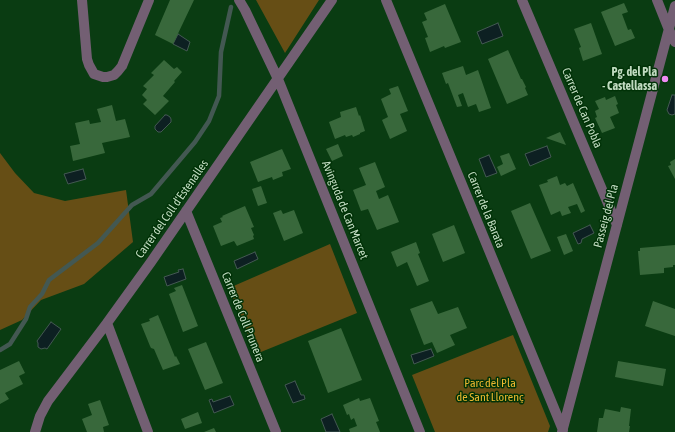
<!DOCTYPE html>
<meta charset="utf-8">
<style>
body{margin:0}
canvas{display:block;background:#0a3c12}
</style>
<canvas width="675" height="432"></canvas>
<script>
const context = document.querySelector('canvas').getContext('2d');
context.lineJoin = 'round';
function fillPath(path, color) { context.fillStyle = color; context.fill(path, 'evenodd'); }
const toPath = rows => new Path2D(rows.map(r => 'M' + r).join(''));
function trace(path, color, width, dash) { context.strokeStyle = color; context.lineWidth = width; context.lineCap = dash ? 'butt' : 'round'; context.setLineDash(dash || []); context.stroke(path); }
function write(font, color, halo, rows, align = 'center') {
  context.font = font + ' "Asap Condensed",sans-serif'; context.lineWidth = 3; context.setLineDash([]); context.textBaseline = 'middle'; context.strokeStyle = halo; context.fillStyle = color; for (const [text, x, y, turn = 0] of rows) {
    context.save(); context.translate(x, y); context.rotate((+turn || 0) * Math.PI / 180); context.textAlign = isNaN(turn) ? turn : align; if (halo) context.strokeText(text, 0, 0); context.fillText(text, 0, 0); context.restore();
  }
}
const green = toPath([
 [256,0,319,0,285,53],
 [0,153,15,173,34,193,65,201,126,190,133,242,84,284,41,300,22,320,0,330],
 [330,244,357,313,256,354,229,288],
 [513,335,550,426,548,432,435,432,412,375]
]);
const water = toPath([
 [498,23,503,36,482,44,477,32,498,23],
 [178,34,190,42,187,51,173,44,178,34],
 [672,95,675,95,675,114,672,115,669,114,667,110,672,95],
 [165,115,167,115,170,117,171,119,171,122,161,132,158,132,155,129,155,126,165,115],
 [547,146,551,157,530,166,525,154,547,146],
 [489,155,497,173,486,177,479,159,489,155],
 [83,169,86,179,68,184,64,174,83,169],
 [590,225,594,233,582,239,581,243,578,244,573,233,590,225],
 [255,252,258,259,237,269,234,261,255,252],
 [183,269,186,279,167,286,164,277,179,272,178,270,183,269],
 [51,322,61,329,47,349,45,348,41,349,38,347,38,343,37,341,51,322],
 [431,349,434,356,414,364,411,355,431,349],
 [295,381,301,395,304,395,305,399,293,403,285,385,295,381],
 [230,396,234,405,214,413,209,400,212,399,213,402,230,396],
 [332,414,340,432,326,432,321,419,332,414]
]);
const stream = toPath([
 [0,350,10,344,26,319,30,307,42,294,49,280,98,243,132,205,151,194,195,142,209,121,219,96,221,52,231,7]
]);
const building = toPath([
 [170,0,194,0,173,44,155,35],
 [624,3,628,12,622,14,628,30,631,29,635,38,615,46,601,12],
 [445,4,461,42,445,48,444,46,430,52,425,38,428,37,422,22,427,20,424,13],
 [591,23,602,54,583,61,579,48,581,47,574,29],
 [508,50,521,79,522,79,526,87,525,88,528,95,507,104,488,59],
 [164,60,174,69,177,67,182,72,174,81,175,82,163,96,169,101,155,115,143,104,147,100,142,95,147,89,143,86,154,75,151,73],
 [463,66,466,75,478,70,491,108,479,112,476,104,468,107,463,93,458,95,462,106,457,107,448,83,446,84,442,73],
 [398,86,408,111,400,114,407,131,390,139,382,120,388,117,381,99,391,94,389,89],
 [615,96,618,104,616,105,619,113,610,117,615,128,602,133,595,118,597,117,595,111,599,109,595,101,605,97,606,100],
 [112,105,116,121,125,119,130,137,102,143,105,153,73,161,70,146,80,144,75,123,89,120,90,124,101,122,97,109],
 [356,107,359,116,360,115,365,131,360,133,360,134,353,137,352,135,346,137,345,135,335,139,329,122,341,117,340,112],
 [560,132,566,145,546,138],
 [338,144,343,156,332,161,326,149],
 [282,149,291,169,282,172,283,176,273,180,272,177,258,182,250,162],
 [509,153,516,169,501,176,497,167,503,164,500,156],
 [675,159,675,179,668,166,671,165,670,162],
 [375,162,385,187,376,191,379,199,388,195,399,222,377,230,368,209,361,211,353,190,366,185,359,168],
 [557,176,560,185,565,183,567,186,573,183,585,211,581,213,577,204,568,207,571,213,562,216,560,211,551,215,539,185,548,182,547,180],
 [261,186,267,203,258,206,252,189],
 [530,203,551,251,531,259,511,211],
 [245,206,254,227,251,228,254,235,253,236,254,239,237,246,234,241,221,246,213,226,222,222,220,218,223,217,222,216],
 [281,210,283,214,294,210,303,233,284,241,273,213],
 [454,225,465,253,443,262,432,234],
 [566,234,573,251,564,255,557,237],
 [416,242,420,253,418,254,429,281,417,286,407,262,397,267,391,252],
 [675,245,675,265,673,265,673,267,664,268,664,273,640,275,638,251,640,251,640,248],
 [182,285,198,326,183,332,169,294,176,291,174,288],
 [432,301,438,314,458,307,467,328,450,335,455,345,437,353,432,342,424,345,410,309],
 [653,301,675,309,675,336,645,326],
 [158,315,175,357,176,356,180,364,163,370,154,349,151,348,150,346,141,324,150,321,149,319],
 [341,328,362,380,328,393,308,341],
 [206,342,223,383,205,390,188,349],
 [19,361,25,373,19,376,23,384,5,393,9,399,0,404,0,370],
 [618,361,666,369,663,386,615,377],
 [359,398,360,401,370,398,379,421,376,422,380,432,350,432,349,429,357,426,354,418,351,420,349,414,347,415,343,405],
 [100,400,109,425,103,427,104,432,87,432,82,419,92,415,88,404],
 [621,407,631,409,629,426,630,426,629,432,597,432,599,418,603,418,605,409,620,412],
 [198,412,202,423,185,429,181,419],
 [214,428,216,432,204,432]
]);
const street = toPath([
 [82,0,87,59,89,65,94,74,103,77,107,77,114,75,118,71,122,66,149,0],
 [239,0,245,10,278,79,420,432],
 [386,0,563,430],
 [522,0,617,225],
 [657,0,669,30,675,42],
 [186,211,276,432],
 [107,323,148,432],
 [35,432,40,416,48,401,107,323,151,262,332,0],
 [562,432,675,6]
]);
const markers = [
 [665,79,4,"#f08bf5"]
];
const poiNames = [
 ["Pg. del Pla",657,72],
 ["- Castellassa",657,86]
];
const streetNames = [
 ["Carrer de Can Pobla",582,108,67],
 ["Carrer del Coll d'Estenalles",172,209,-55],
 ["Avinguda de Can Marcet",345,210,68],
 ["Carrer de la Barata",486,210,68],
 ["Passeig del Pla",606,216,-75],
 ["Carrer de Coll Prunera",243,317,68]
];
const parkNames = [
 ["Parc del Pla",490,383],
 ["de Sant Llorenç",490,397]
];
fillPath(green, '#664e15');
fillPath(water, '#0d2022');
trace(water, '#435852', 1);
trace(stream, '#435852', 4.5);
fillPath(building, '#38683b');
trace(street, '#735f73', 10);
for (const [x, y, r, color] of markers) { const dot = new Path2D(); dot.arc(x, y, r, 0, 2 * Math.PI); context.fillStyle = color; context.fill(dot); trace(dot, '#003207', 1.5); }
write('bold 12px', '#c1dbc1', '#003207', poiNames, 'right');
write('12px', '#c1dbc1', '#003207', streetNames);
write('12px', '#ecb730', '#003207', parkNames);
</script>
